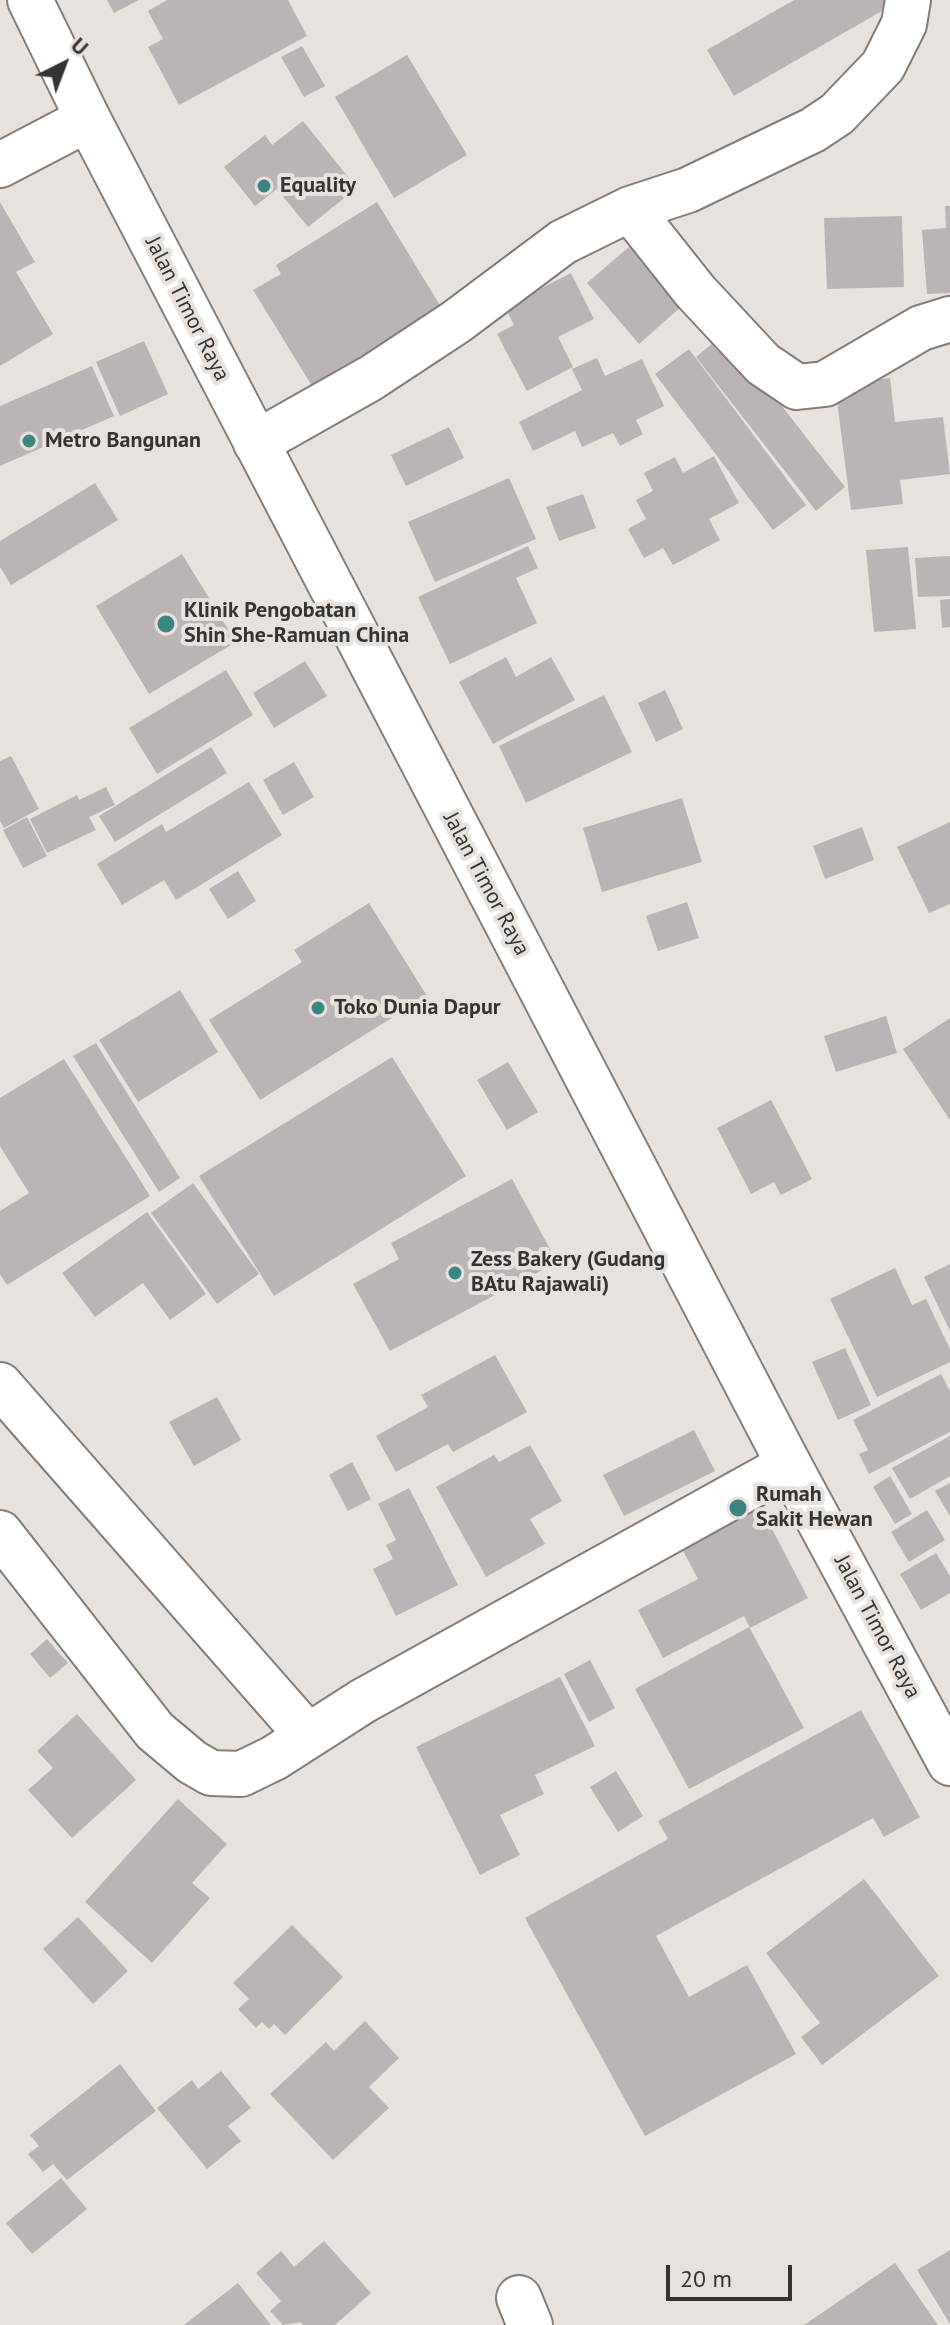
<!DOCTYPE html>
<style>
body{margin:0}
#map{position:relative;width:950px;height:2325px;overflow:hidden;background:#e7e2dd;font-family:"PT Sans",sans-serif}
canvas{display:block}
.north{position:absolute;left:24px;top:24px;width:80px;height:80px;-webkit-text-stroke:6px #e7e2dd;paint-order:stroke;rotate:42deg;font-size:22px;font-weight:700;line-height:32px;text-align:center;color:#353432}
.north::after{content:'';display:block;margin:auto;width:28px;height:36px;background:#353432;clip-path:polygon(50% 0,100% 100%,50% 72%,0 100%)}
.scale{position:absolute;left:666px;top:2265px;width:126px;height:36px;box-sizing:border-box;border:4px solid #353432;border-top:0;padding-left:10px;font-size:24px;line-height:28px;white-space:nowrap;color:#353432;-webkit-text-stroke:6px #e7e2dd;paint-order:stroke}
</style>
<div id="map">
<canvas width="950" height="2325"></canvas>
<div class="north">U</div>
<div class="scale">20 m</div>
</div>
<script>
const context = document.querySelector('canvas').getContext('2d');
context.lineJoin = 'round';
function fillPath(path, color) { context.fillStyle = color; context.fill(path, 'evenodd'); }
const toPath = rows => new Path2D(rows.map(r => 'M' + r).join(''));
function trace(path, color, width, dash) { context.strokeStyle = color; context.lineWidth = width; context.lineCap = dash ? 'butt' : 'round'; context.setLineDash(dash || []); context.stroke(path); }
function write(font, color, halo, rows, align = 'center') {
  context.font = font + ' "PT Sans",sans-serif'; context.lineWidth = 8; context.setLineDash([]); context.textBaseline = 'middle'; context.strokeStyle = halo; context.fillStyle = color; for (const [text, x, y, turn = 0] of rows) {
    context.save(); context.translate(x, y); context.rotate((+turn || 0) * Math.PI / 180); context.textAlign = isNaN(turn) ? turn : align; if (halo) context.strokeText(text, 0, 0); context.fillText(text, 0, 0); context.restore();
  }
}
const building = toPath([
 [107,0,139,0,114,13],
 [167,0,288,0,307,36,179,105,148,47,163,39,148,11],
 [794,0,901,0,734,96,707,50],
 [302,46,325,86,304,97,281,57],
 [407,55,467,155,394,198,335,97],
 [303,121,357,188,308,227,277,189,255,206,224,167,265,135,272,145],
 [0,202,35,262,16,272,53,334,0,366],
 [377,202,441,307,312,386,253,290,281,274,276,265],
 [945,206,950,206,950,293,927,294,922,230,946,228],
 [902,216,904,287,827,289,824,218],
 [630,246,682,306,639,344,587,283],
 [571,273,594,319,558,337,573,367,527,391,497,334,514,325,505,307],
 [725,333,845,487,816,511,696,357],
 [144,341,168,394,120,416,96,362],
 [689,349,806,505,773,530,655,374],
 [597,358,605,376,642,359,664,406,636,420,643,434,620,446,613,433,582,447,575,431,533,451,519,422,582,390,572,369],
 [92,366,114,416,0,466,0,406],
 [890,378,895,422,943,417,950,474,900,480,903,504,851,510,835,385],
 [449,427,464,458,406,486,391,455],
 [714,456,739,503,709,519,720,540,673,565,663,548,644,558,628,529,646,519,636,500,653,491,644,473,675,457,683,473],
 [509,478,536,539,435,582,408,522],
 [95,483,118,520,11,585,0,567,0,541],
 [583,494,596,528,559,541,546,507],
 [528,546,538,568,516,578,537,623,450,664,418,597],
 [908,547,916,629,874,632,866,550],
 [182,554,236,642,149,694,96,606],
 [950,556,950,596,918,597,915,558],
 [950,599,950,627,942,628,940,600],
 [506,657,516,677,551,657,575,700,493,744,459,682],
 [305,661,327,696,274,728,253,693],
 [226,670,253,715,157,774,129,728],
 [665,690,683,729,656,742,638,703],
 [604,695,632,752,526,803,499,746],
 [211,747,227,773,115,842,99,816],
 [11,756,39,809,4,828,0,821,0,761],
 [294,762,314,797,283,815,263,780],
 [249,782,282,835,176,900,164,880,122,905,97,864,162,824,166,832],
 [106,787,115,805,89,817,96,830,47,853,30,819,77,795,79,800],
 [682,798,702,862,602,892,583,828],
 [27,817,47,856,23,868,3,830],
 [950,822,950,904,929,913,897,847],
 [862,827,874,860,825,879,813,846],
 [238,871,256,901,228,919,209,889],
 [687,902,699,938,658,951,646,916],
 [369,903,427,996,260,1100,209,1020,302,962,294,950],
 [180,990,218,1052,138,1102,99,1040],
 [886,1016,897,1053,836,1072,824,1036],
 [950,1018,950,1120,903,1049],
 [96,1043,180,1178,159,1192,73,1056],
 [392,1057,466,1176,274,1296,199,1176],
 [64,1059,150,1196,7,1285,0,1274,0,1211,29,1193,0,1146,0,1098],
 [508,1062,538,1112,507,1130,477,1080],
 [771,1100,812,1179,781,1195,774,1182,751,1194,717,1128],
 [512,1179,557,1262,390,1351,353,1284,399,1259,391,1243],
 [193,1183,259,1274,217,1304,151,1213],
 [147,1212,206,1294,170,1320,143,1283,95,1317,62,1273],
 [950,1264,950,1331,924,1277],
 [895,1268,912,1305,926,1299,950,1349,950,1362,877,1397,830,1299],
 [845,1348,871,1405,838,1420,812,1362],
 [495,1355,527,1412,453,1452,448,1444,396,1472,376,1436,428,1407,421,1395],
 [941,1374,950,1391,950,1432,869,1474,859,1454,868,1450,853,1420],
 [217,1397,241,1440,194,1466,169,1422],
 [694,1430,715,1471,624,1516,603,1475],
 [950,1436,950,1476,910,1499,892,1468],
 [530,1445,562,1501,530,1519,545,1544,486,1577,436,1487,494,1455,499,1462],
 [352,1462,371,1499,348,1511,329,1475],
 [890,1476,912,1514,895,1524,873,1487],
 [950,1483,950,1516,935,1491],
 [409,1488,458,1585,396,1616,373,1569,393,1559,386,1545,396,1540,378,1504],
 [758,1502,808,1598,750,1628,744,1616,663,1658,638,1610,698,1579,679,1543],
 [927,1510,945,1540,909,1562,891,1532],
 [936,1553,950,1576,950,1593,921,1610,900,1574],
 [749,1627,804,1728,689,1789,635,1689],
 [47,1639,68,1663,50,1678,30,1654],
 [590,1660,615,1708,589,1722,564,1674],
 [560,1677,595,1746,535,1775,544,1794,500,1815,520,1855,480,1875,416,1747],
 [861,1710,920,1817,884,1837,873,1818,656,1936,689,1997,747,1965,796,2054,645,2136,525,1918,668,1839,658,1821],
 [77,1714,136,1780,72,1838,28,1790,53,1768,37,1751],
 [616,1771,643,1816,618,1832,590,1787],
 [178,1799,227,1844,192,1883,210,1898,152,1963,85,1902],
 [864,1879,939,1976,822,2065,801,2037,820,2023,766,1953],
 [78,1917,128,1971,93,2004,43,1949],
 [292,1925,343,1977,285,2035,274,2024,269,2029,262,2022,256,2028,238,2009,249,1999,233,1983],
 [365,2021,399,2058,369,2087,389,2108,333,2160,270,2094,326,2042,334,2051],
 [120,2064,156,2111,67,2180,53,2164,43,2172,28,2154,39,2146,30,2135],
 [221,2071,251,2108,228,2126,241,2141,207,2169,157,2108,192,2080,198,2089],
 [61,2178,87,2209,32,2254,6,2223],
 [324,2241,371,2293,335,2325,303,2325,301,2322,283,2325,270,2311,281,2301,256,2273,281,2251,294,2267],
 [950,2250,950,2324,917,2270],
 [895,2263,938,2325,804,2325],
 [238,2283,271,2325,184,2325]
]);
const minor = toPath([
 [0,165,88,119],
 [630,209,695,291,763,364,797,387,825,384,921,328,950,319],
 [256,443,371,378,456,322,563,242,630,209,688,190,813,130,837,114,883,66,904,24,908,0],
 [0,1385,308,1736],
 [0,1533,155,1731,192,1762,211,1773,241,1774,274,1758,363,1701,789,1465],
 [519,2298,530,2325]
]);
const trunk = toPath([
 [30,0,88,119,789,1465,950,1763]
]);
const markers = [
 [264,186,8,"#3d8582"],
 [29,441,8,"#3d8582"],
 [166,624,10,"#3d8582"],
 [318,1008,8,"#3d8582"],
 [455,1273,8,"#3d8582"],
 [738,1508,10,"#3d8582"]
];
const poiNames = [
 ["Equality",280,186],
 ["Metro Bangunan",45,441],
 ["Klinik Pengobatan",184,611],
 ["Shin She-Ramuan China",184,636],
 ["Toko Dunia Dapur",334,1008],
 ["Zess Bakery (Gudang",471,1260],
 ["BAtu Rajawali)",471,1285],
 ["Rumah",756,1495],
 ["Sakit Hewan",756,1520]
];
const streetNames = [
 ["Jalan Timor Raya",187,309,63],
 ["Jalan Timor Raya",486,884,62],
 ["Jalan Timor Raya",877,1627,62]
];
fillPath(building, '#bbb4b7');
trace(minor, '#817d79', 48);
trace(trunk, '#817d79', 48);
trace(minor, '#fff', 44);
trace(trunk, '#fff', 44);
for (const [x, y, r, color] of markers) { const dot = new Path2D(); dot.arc(x, y, r, 0, 2 * Math.PI); context.fillStyle = color; context.fill(dot); trace(dot, '#e7e2dd', 3); }
write('bold 22px', '#353432', '#e7e2dd', poiNames, 'left');
write('22px', '#353432', '#e7e2dd', streetNames);
</script>
